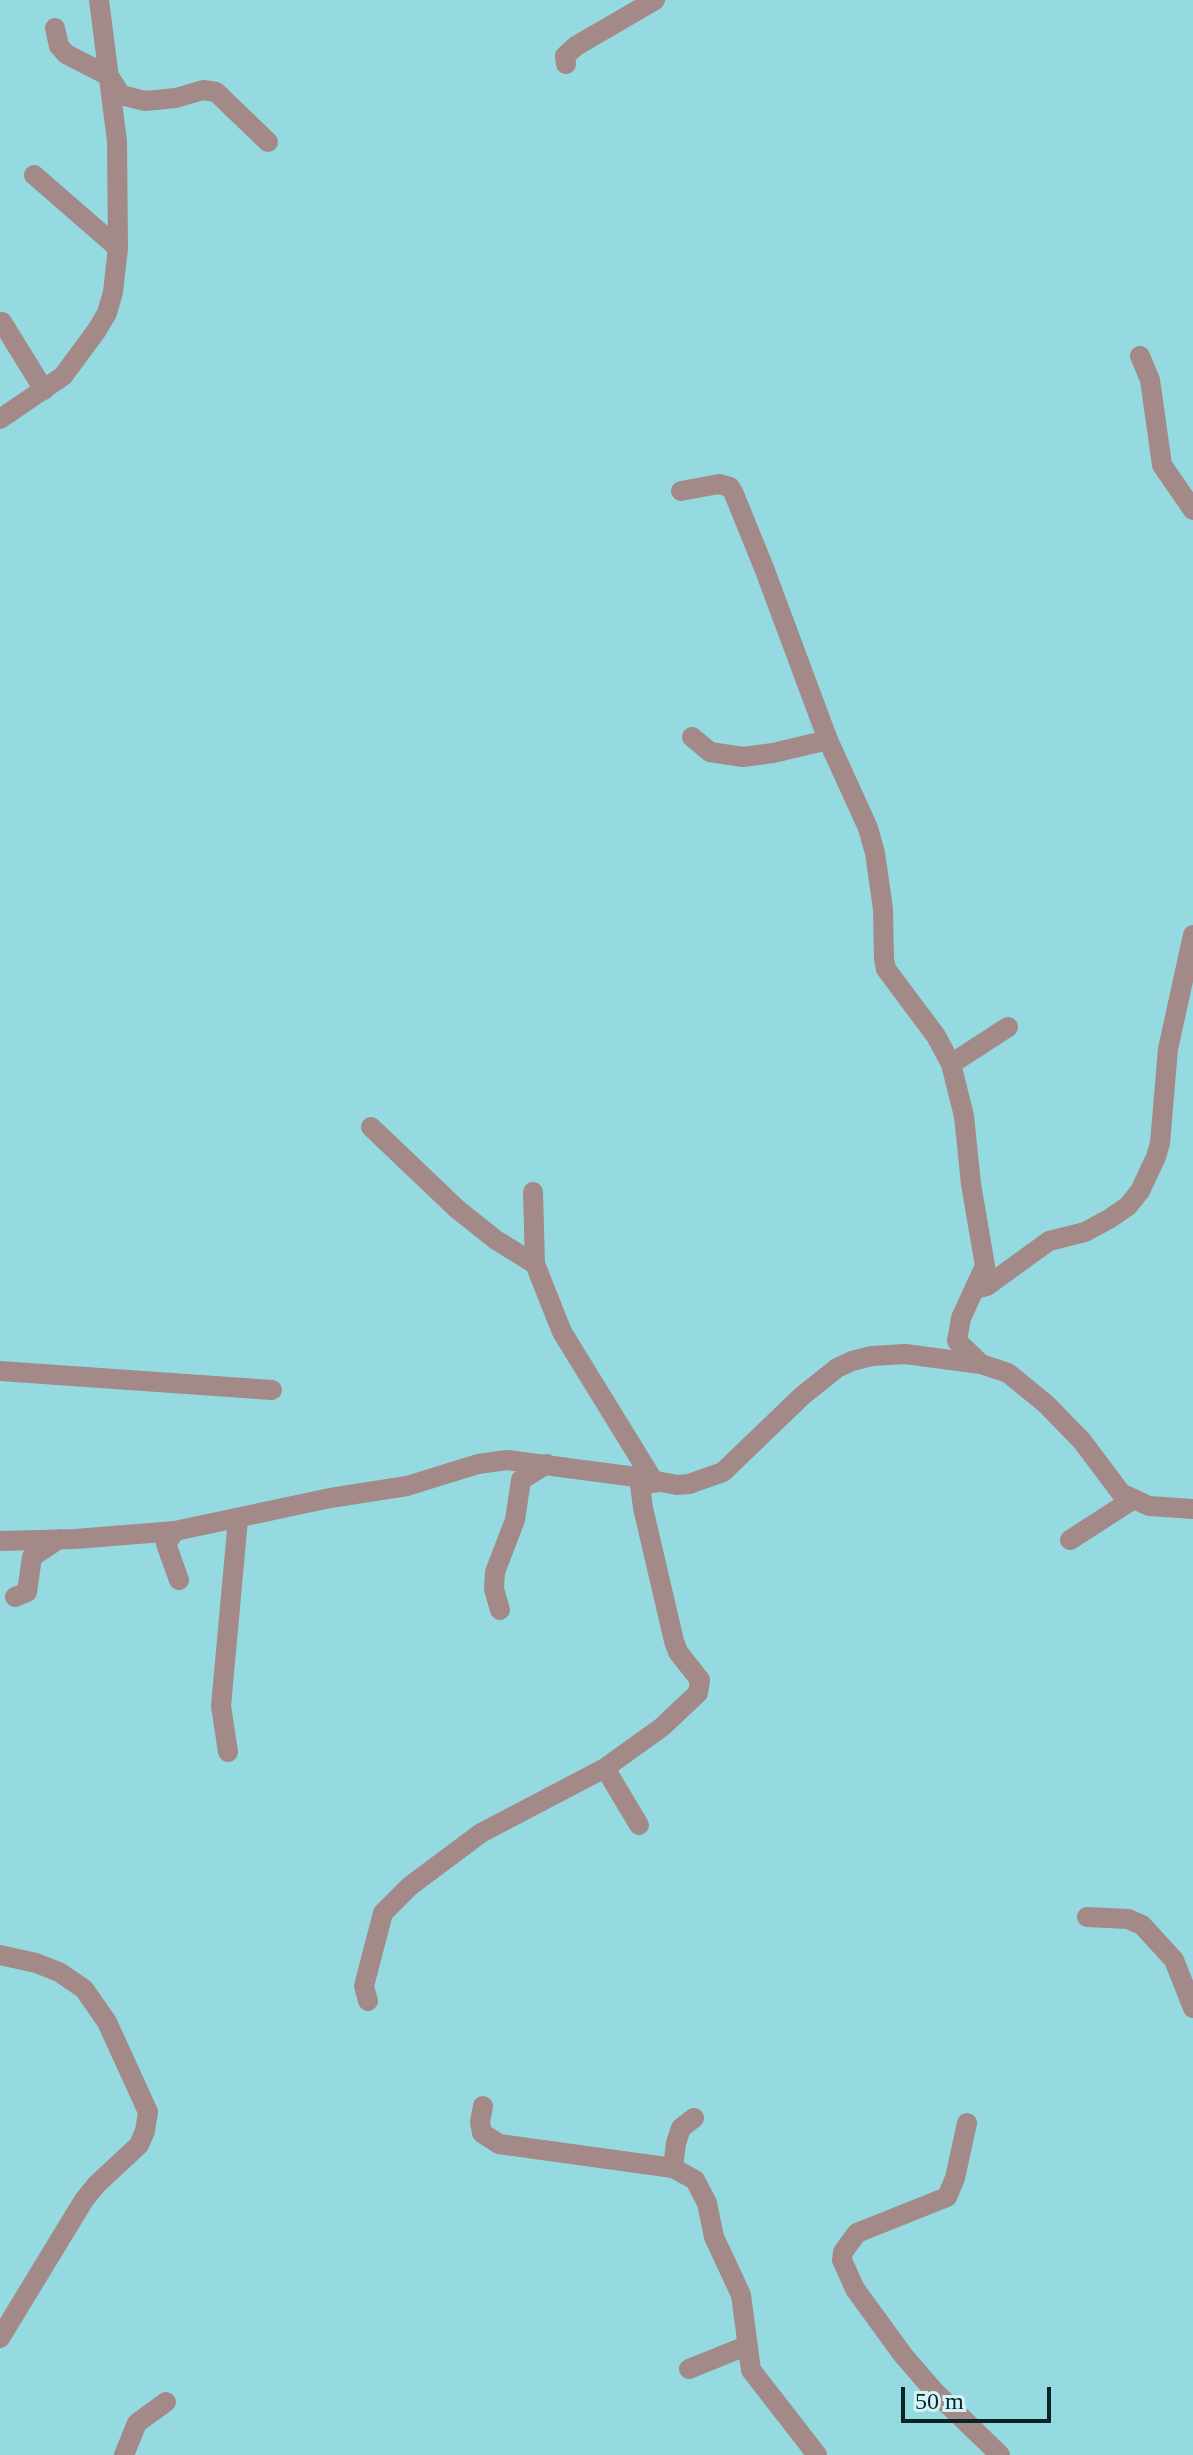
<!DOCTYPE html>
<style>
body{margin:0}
#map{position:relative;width:1193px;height:2455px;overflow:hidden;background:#95dae0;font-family:"Times New Roman",serif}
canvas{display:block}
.scale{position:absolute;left:901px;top:2387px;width:150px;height:36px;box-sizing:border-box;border:4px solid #072427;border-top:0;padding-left:10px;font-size:24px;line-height:28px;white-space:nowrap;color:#072427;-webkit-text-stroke:6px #d3f4f7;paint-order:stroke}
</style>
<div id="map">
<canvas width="1193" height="2455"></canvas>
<div class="scale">50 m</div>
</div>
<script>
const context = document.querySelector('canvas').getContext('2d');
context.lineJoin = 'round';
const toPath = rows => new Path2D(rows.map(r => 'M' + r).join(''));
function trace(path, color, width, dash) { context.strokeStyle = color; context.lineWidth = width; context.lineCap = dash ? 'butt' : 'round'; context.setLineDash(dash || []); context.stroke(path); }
const minor = toPath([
 [55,28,59,46,66,54,109,76,121,95,145,101,176,98,203,90,216,92,268,142],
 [566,64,565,56,576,46,655,0],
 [34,175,118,248],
 [2,322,44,390],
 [1140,356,1150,380,1162,465,1193,510],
 [0,419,63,376,97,330,107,313,113,292,118,248,117,141,99,0],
 [681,491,719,484,730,487,734,494,764,568,828,740,868,828,875,853,883,909,884,959,886,969,936,1036,951,1064,964,1116,971,1184,985,1266,961,1318,957,1341,981,1364],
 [692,737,710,752,743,757,773,753,828,740],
 [951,1064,1008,1027],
 [371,1127,457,1209,496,1240,535,1264],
 [533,1192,535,1264,562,1332,653,1480],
 [975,1289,987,1286,1049,1241,1085,1232,1109,1219,1128,1206,1140,1191,1156,1157,1160,1143,1168,1049,1193,935],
 [0,1371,272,1390],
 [175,1531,166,1544,179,1580],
 [1070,1540,1132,1500],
 [0,1541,75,1539,175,1531,330,1498,407,1486,478,1464,507,1460,636,1477,677,1485,689,1484,723,1472,802,1396,837,1368,852,1361,872,1356,905,1354,981,1364,1008,1373,1046,1404,1082,1441,1121,1493,1149,1506,1193,1509],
 [15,1597,27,1592,32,1557,59,1539],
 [500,1610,494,1589,495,1572,515,1520,521,1480,547,1464],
 [228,1752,221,1706,238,1519],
 [605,1768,639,1825],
 [1087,1917,1128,1919,1142,1925,1174,1960,1193,2008],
 [0,1955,36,1963,59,1972,84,1989,107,2022,148,2112,145,2131,139,2145,97,2184,84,2200,0,2338],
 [368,2001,364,1986,383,1913,410,1886,481,1833,605,1768,662,1727,698,1693,700,1680,678,1652,674,1641,643,1508,640,1485,659,1482],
 [483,2106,480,2122,482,2133,499,2144,673,2168,695,2180,707,2203,714,2237,741,2295,751,2370,817,2455],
 [967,2123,955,2178,947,2197,857,2233,843,2252,842,2260,855,2289,903,2355,935,2392,1000,2455],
 [673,2168,676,2143,681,2128,694,2118],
 [689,2369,746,2346],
 [124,2455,137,2423,166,2402]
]);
trace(minor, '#a38987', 20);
</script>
